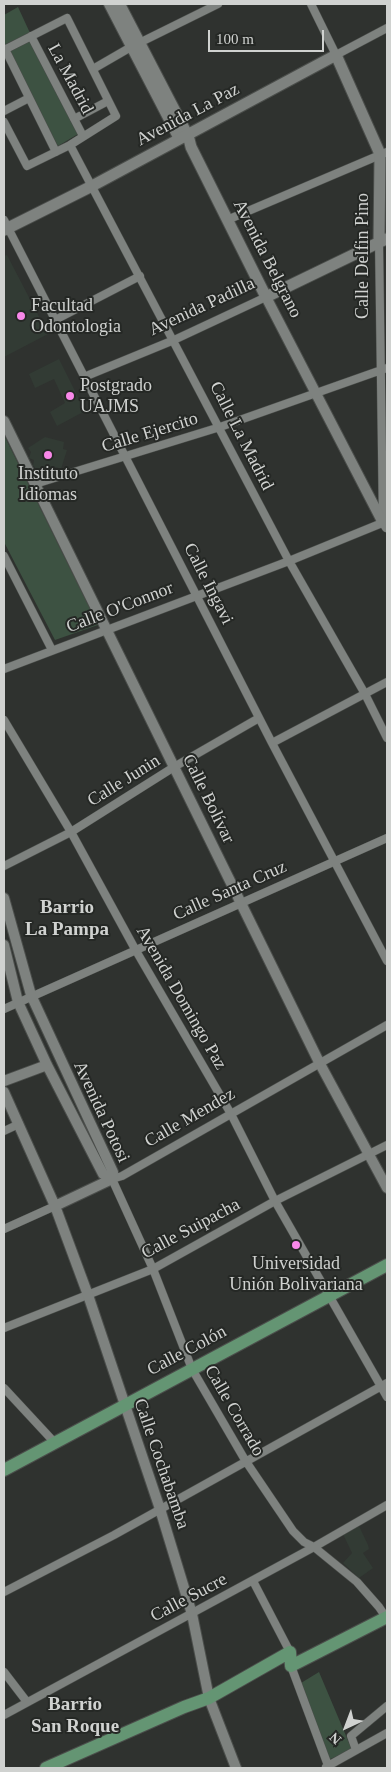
<!DOCTYPE html>
<meta charset="utf-8">
<style>
body{margin:0}
#map{position:relative;width:391px;height:1772px;overflow:hidden;background:#2f322f;font-family:Georgia,serif}
canvas{display:block}
.frame{position:absolute;inset:0;border:5px solid #d0d2d0;pointer-events:none}
.north{position:absolute;left:321px;top:1702px;width:50px;height:50px;-webkit-text-stroke:4px #252825;paint-order:stroke;rotate:223deg;font-size:14px;font-weight:700;line-height:20px;text-align:center;color:#d0d2d0}
.north::after{content:'';display:block;margin:auto;width:18px;height:22px;background:#d0d2d0;clip-path:polygon(50% 0,100% 100%,50% 72%,0 100%)}
.scale{position:absolute;left:208px;top:30px;width:116px;height:22px;box-sizing:border-box;border:2px solid #d0d2d0;border-top:0;padding-left:6px;font-size:15px;line-height:18px;white-space:nowrap;color:#d0d2d0;-webkit-text-stroke:4px #252825;paint-order:stroke}
</style>
<div id="map">
<canvas width="391" height="1772"></canvas>
<div class="frame"></div>
<div class="north">N</div>
<div class="scale">100 m</div>
</div>
<script>
const context = document.querySelector('canvas').getContext('2d');
context.lineJoin = 'round';
function fillPath(path, color) { context.fillStyle = color; context.fill(path, 'evenodd'); }
const toPath = rows => new Path2D(rows.map(r => 'M' + r).join(''));
function trace(path, color, width, dash) { context.strokeStyle = color; context.lineWidth = width; context.lineCap = dash ? 'butt' : 'round'; context.setLineDash(dash || []); context.stroke(path); }
function write(font, color, halo, rows, align = 'center') {
  context.font = font + ' Georgia,serif'; context.lineWidth = 4; context.setLineDash([]); context.textBaseline = 'middle'; context.strokeStyle = halo; context.fillStyle = color; for (const [text, x, y, turn = 0] of rows) {
    context.save(); context.translate(x, y); context.rotate((+turn || 0) * Math.PI / 180); context.textAlign = isNaN(turn) ? turn : align; if (halo) context.strokeText(text, 0, 0); context.fillText(text, 0, 0); context.restore();
  }
}
const built = toPath([
 [7,255,48,334,4,357,4,256],
 [59,359,85,411,57,426,50,412,65,403,54,379,35,388,29,374],
 [45,437,64,442,63,449,67,450,61,469,53,466,51,473,48,472,41,477,34,472,35,467,33,466,34,460,29,458,31,452,28,448],
 [359,1526,368,1545,369,1549,363,1553,373,1568,359,1578,343,1563,352,1553,343,1534]
]);
const green = toPath([
 [18,7,30,33,4,45,4,15],
 [30,38,78,134,58,146,7,50],
 [4,435,98,625,55,640,4,542],
 [319,1672,352,1750,328,1760,301,1683]
]);
const minor = toPath([
 [311,4,336,55,387,28],
 [31,36,83,136],
 [5,49,56,152],
 [4,50,67,18,116,116,70,145,27,166,4,122],
 [93,69,131,47,218,4],
 [4,111,29,98],
 [74,119,108,101],
 [70,145,289,561,365,694,387,738],
 [4,220,272,743,387,961],
 [227,220,387,152],
 [379,241,383,523,386,528],
 [55,320,140,276],
 [84,377,174,340,266,297],
 [35,484,220,427,387,368],
 [4,556,52,650],
 [4,669,289,561,387,521],
 [4,720,71,832,135,949,231,1114,275,1201,387,1397],
 [272,743,387,682],
 [4,866,71,832,174,767,259,718],
 [4,1009,387,838],
 [387,1025,122,1176,112,1179,153,1269,192,1369,245,1460,293,1531,304,1542,314,1547,357,1582,379,1607,387,1619],
 [4,1131,19,1124],
 [4,1229,55,1206],
 [4,1328,153,1269,275,1201,387,1145],
 [4,1388,55,1443],
 [253,1581,290,1652],
 [4,1592,114,1535,387,1383],
 [291,1666,329,1768],
 [4,1672,27,1702],
 [4,1715,314,1547,387,1505],
 [356,1750,351,1736,387,1706],
 [326,1767,387,1733]
]);
const tertiary = toPath([
 [109,4,179,139],
 [120,4,188,135],
 [266,297,383,523],
 [4,421,319,1062,387,1188],
 [4,898,31,995,113,1172,112,1179],
 [4,945,18,1002,47,1065,103,1174,112,1179],
 [4,1081,47,1065],
 [4,1092,55,1206,88,1295,160,1509,192,1614,209,1698,236,1768],
 [55,1206,112,1179]
]);
const secondary = toPath([
 [188,135,191,147,266,297,386,239],
 [4,230,92,186,336,55,380,154,379,241]
]);
const primary = toPath([
 [4,1470,387,1265],
 [46,1768,184,1707,209,1698,290,1652,291,1666,387,1617]
]);
const markers = [
 [21,316,5,"#f888e9"],
 [70,396,5,"#f888e9"],
 [48,455,5,"#f888e9"],
 [296,1245,5,"#f888e9"]
];
const streetNames = [
 ["La Madrid",70,79,62],
 ["Avenida La Paz",188,115,-28],
 ["Calle Delfin Pino",363,256,-90],
 ["Avenida Belgrano",267,259,63],
 ["Avenida Padilla",202,307,-25],
 ["Calle Ejercito",150,433,-17],
 ["Calle La Madrid",241,436,63],
 ["Calle Ingavi",208,584,63],
 ["Calle O'Connor",120,608,-21],
 ["Calle Junin",124,781,-32],
 ["Calle Bolívar",208,799,64],
 ["Calle Santa Cruz",230,891,-24],
 ["Avenida Domingo Paz",181,998,60],
 ["Avenida Potosi",101,1112,65],
 ["Calle Mendez",190,1118,-30],
 ["Calle Suipacha",191,1229,-28],
 ["Calle Colón",187,1351,-28],
 ["Calle Corrado",234,1411,60],
 ["Calle Cochabamba",161,1464,71],
 ["Calle Sucre",189,1598,-28]
];
const poiNames = [
 ["Facultad",31,306],
 ["Odontologia",31,327],
 ["Postgrado",80,386],
 ["UAJMS",80,407],
 ["Instituto",48,474,"center"],
 ["Idiomas",48,495,"center"],
 ["Universidad",296,1264,"center"],
 ["Unión Bolivariana",296,1285,"center"]
];
const neighbourhoodNames = [
 ["Barrio",67,908],
 ["La Pampa",67,930],
 ["Barrio",75,1705],
 ["San Roque",75,1727]
];
fillPath(built, '#323b34');
fillPath(green, '#3d5242');
trace(minor, '#4b4e4b', 9);
trace(tertiary, '#4b4e4b', 12);
trace(secondary, '#4b4e4b', 13);
trace(primary, '#4b4e4b', 14);
trace(minor, '#7e827f', 8);
trace(tertiary, '#7e827f', 10);
trace(secondary, '#7e827f', 11);
trace(primary, '#649573', 12);
for (const [x, y, r, color] of markers) { const dot = new Path2D(); dot.arc(x, y, r, 0, 2 * Math.PI); context.fillStyle = color; context.fill(dot); trace(dot, '#252825', 2); }
write('18px', '#d0d2d0', '#252825', streetNames);
write('18px', '#d0d2d0', '#252825', poiNames, 'left');
write('bold 19px', '#d0d2d0', '#252825', neighbourhoodNames);
</script>
